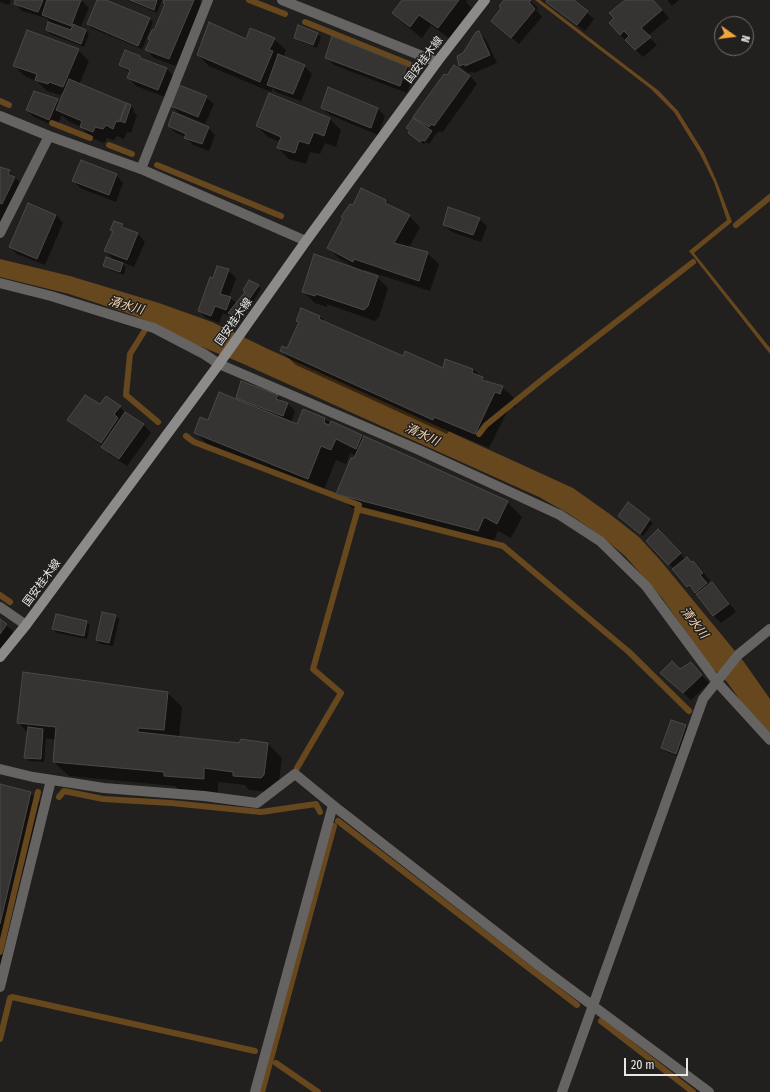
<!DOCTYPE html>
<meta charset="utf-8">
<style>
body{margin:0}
#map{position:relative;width:770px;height:1092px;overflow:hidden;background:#22201e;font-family:"Fira Sans Condensed",sans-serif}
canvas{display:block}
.north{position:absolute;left:714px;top:16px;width:40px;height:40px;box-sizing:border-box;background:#22201e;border:1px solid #71706e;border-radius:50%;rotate:104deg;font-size:11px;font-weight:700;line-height:16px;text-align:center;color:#e8e7e5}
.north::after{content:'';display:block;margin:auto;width:14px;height:18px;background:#f0a63f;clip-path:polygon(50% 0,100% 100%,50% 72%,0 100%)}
.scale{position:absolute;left:624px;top:1058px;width:64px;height:18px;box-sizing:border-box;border:2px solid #e8e7e5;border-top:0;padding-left:5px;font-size:12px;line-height:14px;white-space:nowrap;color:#e8e7e5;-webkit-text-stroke:3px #22201e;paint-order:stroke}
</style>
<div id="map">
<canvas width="770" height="1092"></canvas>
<div class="north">N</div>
<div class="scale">20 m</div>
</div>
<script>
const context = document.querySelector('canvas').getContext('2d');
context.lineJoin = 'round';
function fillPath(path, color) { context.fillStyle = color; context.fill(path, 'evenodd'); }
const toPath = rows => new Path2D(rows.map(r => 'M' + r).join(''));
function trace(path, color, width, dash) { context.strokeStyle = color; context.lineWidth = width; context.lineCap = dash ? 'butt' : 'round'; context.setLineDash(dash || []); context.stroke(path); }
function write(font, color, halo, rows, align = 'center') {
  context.font = font + ' "Fira Sans Condensed","Noto Sans JP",sans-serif'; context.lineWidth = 3; context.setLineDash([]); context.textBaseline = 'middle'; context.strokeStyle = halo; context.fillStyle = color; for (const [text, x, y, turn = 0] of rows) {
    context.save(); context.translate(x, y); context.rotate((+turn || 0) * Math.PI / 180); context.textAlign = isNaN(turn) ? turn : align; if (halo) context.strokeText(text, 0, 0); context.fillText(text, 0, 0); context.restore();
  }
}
const water = toPath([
 [535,0,540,0,659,91,678,111,704,153,717,182,732,222,694,253,770,348,770,354,689,251,727,220,714,182,700,154,674,112,651,89],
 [0,259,70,276,159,303,212,322,268,349,573,488,611,515,639,537,660,560,744,662,770,699,770,733,745,707,727,682,708,664,662,598,625,556,601,536,569,514,539,497,239,362,197,345,158,325,127,313,69,294,0,277]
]);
const shadow = toPath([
 [0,0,11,0,9,5,0,2],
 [16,0,81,0,89,8,80,28,86,31,89,34,84,47,50,34,47,30,50,22,46,18,22,11,15,3],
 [98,0,103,0,149,18,153,22,142,49,91,28,88,24],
 [127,0,162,0,157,13],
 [165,0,200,0,200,2,203,4,176,66,154,58,147,50,166,5],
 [403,0,467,0,466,2,472,8,449,38,431,25,422,38,404,24,393,13],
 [505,0,529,0,538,8,536,10,542,17,519,44,492,21,502,8],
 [549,0,572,0,594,19,585,31,555,9,547,2],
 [625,0,653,0,669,18,648,36,657,45,643,57,620,35,616,18,626,1],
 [667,0,679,0,672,6],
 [479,32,486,40,497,63,474,73,472,72,468,73,460,66,458,56,463,54],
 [318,34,321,37,317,48,299,41,296,37],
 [274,39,286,50,283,57,304,66,312,74,301,101,276,92,273,88,270,94,330,119,341,130,336,147,325,143,320,154,310,152,306,164,289,159,278,148,280,142,268,137,257,126,271,92,209,66,198,55,247,40],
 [78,50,89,61,79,85,127,105,131,106,134,109,133,112,137,115,131,133,127,132,124,139,117,136,114,140,107,138,104,143,92,138,81,127,68,121,62,115,56,127,34,117,27,110,35,92,58,100,60,103,64,94,61,93,60,95,47,91,37,81,26,77,14,66],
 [139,57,142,59,166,68,174,76,165,97,136,86,129,78,130,73,120,65],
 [326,57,406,67,414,74,407,93,334,65],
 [470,76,477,84,442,133,440,131,436,134,429,144,426,142,424,144,413,136,407,128,423,125,415,117],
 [329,88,378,109,385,116,378,135,330,115,322,108],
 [206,97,214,104,205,124,179,113,172,106],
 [169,126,208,128,215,135,209,151,193,145,186,137,176,133],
 [0,168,9,171,20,182,0,229],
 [116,175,123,183,116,202,80,188,73,180],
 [385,201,392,207,409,216,420,227,409,248,427,253,439,264,430,291,365,270,364,272,377,277,388,288,379,317,375,321,327,304,327,307,315,303,303,292,356,268,340,259,328,248,353,207],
 [56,215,63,223,45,265,17,254,10,247],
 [479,219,487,226,481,242,452,232,444,225],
 [123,225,128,231,138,234,145,242,134,267,120,261,126,267,124,275,108,269,104,266,115,261,105,251,113,232,111,230],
 [228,270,236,278,229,297,236,303,258,286,261,289,241,320,223,313,219,323,206,318,199,311,214,280],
 [301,309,320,317,326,322,404,357,444,370,473,369,488,383,502,387,517,401,515,408,510,406,489,448,449,431,447,434,296,365,281,351,287,349,299,323,297,320],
 [242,382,277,396,284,403,288,404,295,411,291,423,298,425,325,419,331,424,361,436,364,439,507,502,522,517,511,538,498,531,492,545,352,508,337,494,356,456,350,453,346,464,336,460,323,492,210,447,196,433,209,422,242,403,237,398],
 [100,405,120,407,127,415,144,425,151,433,127,466,109,454,103,446,76,427,68,420],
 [629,504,653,523,643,536,622,520],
 [665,538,685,559,692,563,693,562,701,569,710,581,707,583,709,585,712,583,719,590,736,612,721,623,714,616,696,593,695,594,688,586,674,569,647,541],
 [115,616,119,619,113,646,100,644,97,640],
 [0,620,14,632,0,650],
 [86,622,90,625,87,639,57,633,53,629],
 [680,671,698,671,709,683,691,700,669,680],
 [168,693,182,707,179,737,240,744,268,744,282,758,278,790,275,792,249,790,245,785,218,782,218,793,179,790,175,786,69,776,54,762,56,740,46,738,44,762,29,761,26,758,28,733,18,722],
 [686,726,689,729,679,757,665,751,662,748],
 [0,785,31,793,45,808,0,970]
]);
const stream = toPath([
 [249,0,285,14],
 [305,22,409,64],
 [0,101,9,105],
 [52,123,90,138],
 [109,145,132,154],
 [157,165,281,216],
 [736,225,770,197],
 [145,330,130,354,126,395,158,422],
 [479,434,486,425,544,378,693,262],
 [186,436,194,442,359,505,313,669,341,693,297,768],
 [357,509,503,546,629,652,689,711],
 [0,595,10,602],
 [59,797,64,791,103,799,171,803,261,812,316,804,320,812],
 [338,821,577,1005],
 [0,952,38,792],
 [12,997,255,1051],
 [601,1021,693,1092],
 [0,1039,10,998],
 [276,1063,318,1092],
 [262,1092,334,826]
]);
const building = toPath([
 [15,0,43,0,38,12,14,4,15,0],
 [47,0,81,0,71,26,42,15,47,0],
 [97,0,106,0,150,18,138,46,87,24,97,0],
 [130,0,157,0,154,10,130,0],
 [164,0,194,0,169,59,145,50,150,40,148,39,152,30,154,30,165,4,163,3,164,0],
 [402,0,459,0,438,28,419,15,410,27,392,13,402,0],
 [504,0,531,0,529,2,535,9,511,38,491,21,501,8,499,6,504,0],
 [547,0,574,0,588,11,577,25,546,2,547,0],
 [625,0,653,0,662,10,641,28,651,37,635,50,625,40,629,36,624,31,620,35,609,23,614,18,609,13,625,0],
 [48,22,71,30,73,24,86,30,81,44,46,30,48,22],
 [209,22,246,39,250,28,275,38,269,50,273,51,260,82,197,55,209,22],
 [298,25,318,33,313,45,294,38,298,25],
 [27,30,79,49,63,87,49,82,48,84,35,80,37,74,13,66,27,30],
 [479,31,490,55,465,66,465,64,459,66,457,56,463,53,476,32,479,31],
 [332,36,407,66,400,86,325,58,332,36],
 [125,50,140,56,140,58,167,68,158,90,127,78,130,70,119,65,125,50],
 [278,54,305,65,293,94,267,85,278,54],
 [454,65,470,76,434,126,432,124,429,127,413,117,444,74,447,75,454,65],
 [69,79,126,103,119,122,116,121,113,129,106,125,103,129,95,127,93,132,80,127,82,121,56,110,69,79],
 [179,85,207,96,198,117,171,106,179,85],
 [328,87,378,108,371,128,321,108,328,87],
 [34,91,58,99,49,120,26,110,34,91],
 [269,93,330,118,324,136,314,132,309,144,299,141,295,153,277,148,281,137,256,126,269,93],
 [127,103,131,105,125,123,120,121,127,103],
 [173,112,209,127,202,144,184,138,186,134,168,126,173,112],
 [413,118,432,131,425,141,422,140,420,142,408,133,410,130,406,128,413,118],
 [81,160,117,174,109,195,72,181,81,160],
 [0,167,10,170,8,174,15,177,2,204,0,203,0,167],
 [361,188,386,200,385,203,410,215,394,243,428,252,419,281,354,259,353,262,327,248,343,218,341,217,350,204,353,205,361,188],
 [28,203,56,215,37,259,9,247,28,203],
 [448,207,480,218,473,235,443,225,448,207],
 [114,221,123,224,122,227,138,233,127,260,104,251,113,231,110,230,114,221],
 [314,254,378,276,368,306,364,310,316,294,315,296,302,292,314,254],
 [106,257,123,263,120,272,103,266,106,257],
 [217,266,229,269,220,294,231,297,226,310,215,306,211,316,198,311,210,277,213,278,217,266],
 [249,280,259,285,237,317,228,313,245,292,243,290,249,280],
 [301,308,320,316,319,319,403,356,405,351,443,368,445,359,473,369,472,373,483,377,482,380,503,386,500,394,495,392,475,434,434,417,433,420,280,351,282,346,287,348,299,322,296,321,301,308],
 [241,381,278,395,276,399,288,403,283,416,236,398,241,381],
 [219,392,297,424,303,409,325,418,324,423,329,425,331,421,362,435,356,449,336,439,331,450,321,446,308,479,194,433,200,417,208,420,219,392],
 [85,395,100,404,106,396,121,406,114,414,118,418,101,443,67,420,85,395],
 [125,412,144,424,119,459,101,447,125,412],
 [364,436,508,501,497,524,484,517,478,531,336,494,351,458,354,458,364,436],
 [628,502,650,519,640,534,618,516,628,502],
 [658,529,681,553,668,565,646,541,658,529],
 [687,557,691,562,693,561,703,573,700,575,707,583,695,593,689,585,687,587,672,569,687,557],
 [712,582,729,604,713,616,696,594,712,582],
 [102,612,116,615,109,643,96,640,102,612],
 [56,614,87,621,84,636,52,629,56,614],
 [0,619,7,624,0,634,0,619],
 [672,661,680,669,691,662,702,675,683,693,660,673,672,661],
 [23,672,168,692,164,730,138,728,138,732,239,743,241,739,268,743,264,775,261,778,233,776,233,772,204,768,204,779,164,776,164,772,53,762,56,727,17,723,23,672],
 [671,720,686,725,676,754,661,748,671,720],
 [28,727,43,729,41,759,24,758,28,727],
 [0,784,31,792,0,924,0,784]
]);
const minor = toPath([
 [282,0,437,62],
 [0,116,49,136,141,169,306,241],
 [141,169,208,0],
 [0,233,49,136],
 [0,283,51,296,154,328,204,354,219,364,419,450,560,515,600,541,646,586,717,682,770,740],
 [0,607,26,625],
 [0,769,33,777,104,788,204,796,257,803,295,774,339,810,546,971,709,1092],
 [0,987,51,780],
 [255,1092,333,805],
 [562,1092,703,699,738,655,770,629]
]);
const secondary = toPath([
 [0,657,26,625,219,364,306,241,437,62,485,0]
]);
const streetNames = [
 ["国安桂木線",424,60,-53],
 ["国安桂木線",234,322,-55],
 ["国安桂木線",42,583,-54]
];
const waterNames = [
 ["清水川",126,306,16],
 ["清水川",422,435,25],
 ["清水川",694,623,52]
];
fillPath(water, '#67471d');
fillPath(shadow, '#0007');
trace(stream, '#67471d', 6);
fillPath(building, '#363432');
trace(building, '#4b4946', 1);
trace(minor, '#656463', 10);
trace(secondary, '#8d8b89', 10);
write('11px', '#e8e7e5', '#22201e', streetNames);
write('italic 12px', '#f7d6b1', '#22201e', waterNames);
</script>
